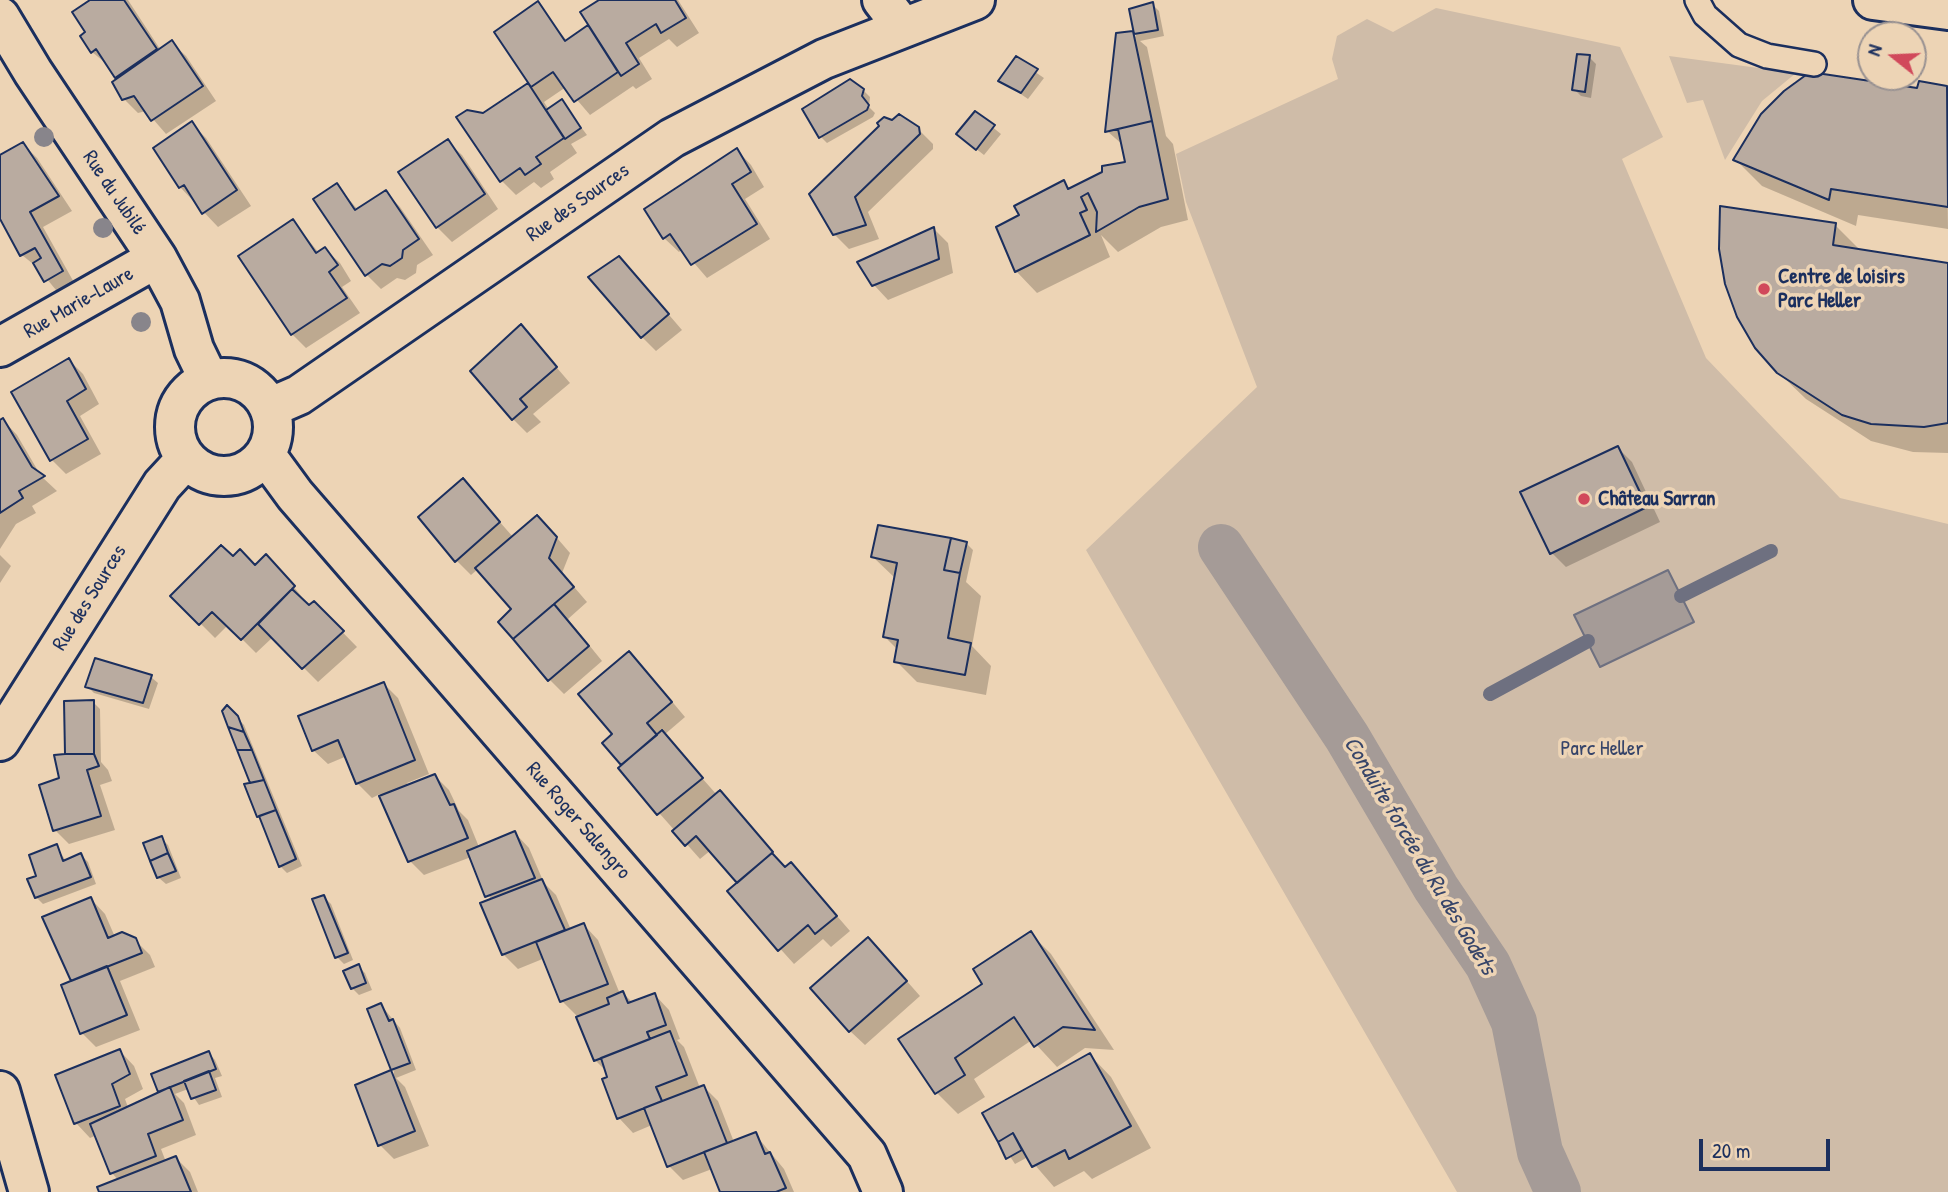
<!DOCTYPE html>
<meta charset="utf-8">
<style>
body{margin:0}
#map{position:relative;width:1948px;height:1192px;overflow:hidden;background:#edd4b5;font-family:"Patrick Hand",sans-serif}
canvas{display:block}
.north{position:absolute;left:1857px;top:21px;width:70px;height:70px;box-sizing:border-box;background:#edd4b5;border:2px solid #999292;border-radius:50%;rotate:288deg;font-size:19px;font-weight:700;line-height:28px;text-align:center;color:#1b2f5e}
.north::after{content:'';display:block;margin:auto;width:24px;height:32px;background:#d1495b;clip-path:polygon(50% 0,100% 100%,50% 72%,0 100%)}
.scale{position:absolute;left:1699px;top:1139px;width:131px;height:32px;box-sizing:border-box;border:4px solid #1b2f5e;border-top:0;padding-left:9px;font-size:21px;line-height:24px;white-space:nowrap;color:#1b2f5e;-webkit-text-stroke:5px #edd4b5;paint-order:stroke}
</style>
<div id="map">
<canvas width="1948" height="1192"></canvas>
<div class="north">N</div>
<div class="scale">20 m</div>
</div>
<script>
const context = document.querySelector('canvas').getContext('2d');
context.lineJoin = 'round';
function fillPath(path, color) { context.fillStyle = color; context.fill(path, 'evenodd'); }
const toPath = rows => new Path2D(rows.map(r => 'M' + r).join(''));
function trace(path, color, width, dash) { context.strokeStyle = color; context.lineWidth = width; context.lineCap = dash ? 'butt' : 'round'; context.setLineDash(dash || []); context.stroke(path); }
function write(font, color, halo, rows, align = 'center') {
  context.font = font + ' "Patrick Hand",sans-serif'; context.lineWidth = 7; context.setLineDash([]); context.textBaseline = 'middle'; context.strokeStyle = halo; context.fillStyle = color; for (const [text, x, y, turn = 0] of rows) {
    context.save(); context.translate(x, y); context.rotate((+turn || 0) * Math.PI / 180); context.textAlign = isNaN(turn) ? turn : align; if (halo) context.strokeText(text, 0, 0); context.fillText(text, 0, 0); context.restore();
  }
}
const green = toPath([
 [1436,8,1620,47,1663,137,1622,159,1706,358,1840,498,1948,524,1948,1192,1457,1192,1086,550,1257,387,1186,202,1176,154,1338,79,1332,59,1337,36,1367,19,1393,32],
 [1669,56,1796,73,1762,101,1725,160,1703,100,1687,103]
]);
const water = toPath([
 [1668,570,1694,622,1600,667,1574,615,1668,570]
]);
const shadow = toPath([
 [93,0,128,0,160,49,171,42,186,56,216,101,166,134,146,111,138,113,123,98,119,80,108,65,92,52,87,33],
 [603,0,678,0,699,33,677,47,669,39,639,58,652,79,636,89,633,86,590,115,566,87,544,102,549,110,562,102,587,135,571,144,577,153,550,172,554,179,541,188,534,182,516,195,501,180,483,115,530,84,537,4,568,42,591,26],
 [1152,4,1159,11,1164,36,1140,41,1147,47,1166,136,1173,144,1188,220,1161,227,1118,252,1101,235,1110,257,1037,293,1016,271,999,228,1021,216,1064,182,1071,190,1127,163,1123,145,1107,131,1132,33,1136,37,1131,10],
 [1589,57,1596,64,1591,98,1581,96,1574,89],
 [1016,59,1044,78,1028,99,1000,80],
 [1946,87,1948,229,1858,215,1856,226,1762,186,1735,159,1919,90],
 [863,90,870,97,869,107,875,113,873,117,827,143,821,137],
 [975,113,1001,134,984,155,966,141],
 [192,124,206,138,251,206,218,227,180,187],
 [918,129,933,144,933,149,868,212,879,239,849,249,834,234,811,194],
 [447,141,462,155,498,209,452,242,437,227,400,173],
 [23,144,37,158,72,211,43,227,76,286,60,295,38,268,22,255,0,216,0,157],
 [737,150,751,165,764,187,745,199,770,239,707,278,682,249,679,252,664,238],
 [337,185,358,210,386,192,400,207,433,255,417,265,416,273,405,280,397,278,381,289,367,275],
 [293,221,319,253,325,249,340,263,351,281,342,287,360,313,306,348,292,334],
 [1835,225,1862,252,1948,265,1948,453,1913,452,1871,441,1806,399,1778,372],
 [934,229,948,243,953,273,888,300,874,285],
 [633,273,682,330,656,351,642,337],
 [521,326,570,383,533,414,541,422,527,433,513,419],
 [69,360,83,374,99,404,80,416,101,454,66,474,52,460],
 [3,420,17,435,41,476,57,491,32,506,36,513,16,524,0,549,0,422],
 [1618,448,1632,462,1660,522,1566,567,1552,553],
 [463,480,513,537,551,531,570,553,562,573,587,602,568,619,602,661,564,694,549,679,513,610,478,569,471,575,456,560],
 [966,543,973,550,966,582,981,596,972,646,991,666,986,695,917,682,896,661,898,650,884,636,895,578,873,557],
 [0,555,11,566,0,583],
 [233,559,255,567,281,571,310,607,314,603,357,647,318,682,273,637,256,653,228,625,215,638,173,596],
 [643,667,685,717,664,735,717,795,720,792,735,807,786,869,791,864,805,879,850,931,831,947,823,939,794,964,729,892,740,883,711,850,700,859,620,769,624,766,604,743,615,734],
 [151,677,158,683,149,709,94,693,87,686],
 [384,684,398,698,429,774,407,783,408,786,435,776,449,790,459,811,468,820,479,847,515,833,529,848,544,883,556,895,571,930,584,925,598,940,620,994,623,993,633,1003,655,995,669,1010,680,1039,677,1040,684,1047,700,1088,704,1087,718,1101,734,1142,755,1134,784,1169,794,1192,722,1192,712,1169,683,1180,669,1166,652,1125,633,1133,619,1118,607,1072,595,1060,577,1016,562,1001,545,958,518,969,503,954,491,900,471,857,424,875,410,861,380,794,372,798,357,783,347,756,328,764,313,750],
 [93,702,100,709,101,762,108,770,112,781,100,785,115,830,69,844,55,830,61,779],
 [227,707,244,725,302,866,287,873,280,866],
 [161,838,168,845,181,878,166,884,159,878,145,844],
 [56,846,66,861,81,855,88,862,96,884,43,904,36,897,38,877],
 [324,897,331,904,353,960,344,964,337,957],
 [91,899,105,914,115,937,135,940,150,955,155,967,120,981,140,1030,96,1047,82,1033,74,982],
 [1030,933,1051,954,1114,1050,1085,1048,1057,1067,1032,1040,974,1079,985,1097,958,1114,937,1093,985,984],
 [883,954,920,996,865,1045,850,1031],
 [358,966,365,973,372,990,359,995,352,988],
 [381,1005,400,1028,416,1070,396,1078,405,1087,429,1146,394,1159,380,1145,394,1072,370,1010],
 [120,1051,134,1066,143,1089,125,1099,129,1110,137,1107,135,1102,160,1092,153,1075,209,1053,215,1060,222,1076,215,1078,222,1097,199,1105,188,1089,175,1094,184,1103,196,1135,161,1149,166,1162,176,1158,190,1172,198,1192,101,1192,119,1181,112,1173,97,1135,90,1138,76,1123],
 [1090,1055,1111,1077,1151,1148,1092,1179,1084,1171,1054,1187,1028,1157,1015,1164,1000,1141]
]);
const stream = toPath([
 [1681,596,1771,551],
 [1490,694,1588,641]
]);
const canal = toPath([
 [1221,547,1347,737,1436,888,1488,965,1514,1022,1540,1152,1558,1192]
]);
const building = toPath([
 [90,0,124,0,157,49,115,78,96,49,91,53,80,36,85,32,72,12,90,0],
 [599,0,675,0,686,18,661,33,656,24,626,43,639,64,621,76,580,12,599,0],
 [538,1,565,41,588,25,618,72,574,102,553,72,531,87,494,32,538,1],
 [1153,2,1158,30,1134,34,1129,9,1153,2],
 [1133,31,1152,121,1105,132,1116,33,1133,31],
 [172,40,203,86,151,121,134,96,122,100,112,82,172,40],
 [1577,54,1590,55,1585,92,1572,90,1577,54],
 [1016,56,1038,69,1021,93,998,81,1016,56],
 [1810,72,1917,88,1919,81,1947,86,1948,207,1831,189,1829,200,1733,160,1761,114,1784,91,1810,72],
 [850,79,864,89,862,96,869,105,867,110,819,138,802,109,850,79],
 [528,83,564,138,536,157,541,164,525,175,520,168,500,182,456,117,467,110,483,113,528,83],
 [562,99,581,128,565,139,546,110,562,99],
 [975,111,995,125,976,150,956,134,975,111],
 [899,114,919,127,920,134,855,197,866,225,833,235,809,194,879,126,877,123,884,117,892,120,899,114],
 [192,121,237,190,202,214,184,185,179,188,153,148,192,121],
 [1152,121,1168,199,1139,207,1096,232,1097,212,1088,193,1081,197,1087,210,1080,213,1090,235,1015,272,996,227,1019,215,1014,206,1064,180,1068,189,1102,172,1102,166,1125,162,1118,129,1152,121],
 [448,139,485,194,436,228,398,172,448,139],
 [23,142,59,196,30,212,63,271,44,282,33,263,41,258,35,248,20,256,0,219,0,155,23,142],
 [737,148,751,172,732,184,757,224,691,265,670,234,663,239,644,209,737,148],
 [337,183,355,210,386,190,419,239,403,250,402,258,390,266,382,264,365,276,313,199,337,183],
 [1720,206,1836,223,1833,245,1948,263,1948,423,1924,427,1871,424,1842,415,1777,373,1755,348,1737,317,1725,284,1719,249,1720,206],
 [293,219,316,253,325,247,338,265,329,272,347,298,291,335,238,256,293,219],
 [934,227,939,259,872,286,857,262,934,227],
 [619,256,669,314,641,338,588,277,619,256],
 [521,324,557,367,520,399,527,407,512,420,470,371,521,324],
 [69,358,86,389,67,401,88,439,50,461,11,392,69,358],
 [3,418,32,467,45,476,19,491,23,498,0,513,0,420,3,418],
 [1618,446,1647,507,1550,554,1520,492,1618,446],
 [463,478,500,522,455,562,418,517,463,478],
 [537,515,557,537,549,558,574,587,513,639,498,622,511,609,475,568,537,515],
 [878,525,951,538,944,570,960,573,948,638,971,643,965,675,894,662,898,640,883,637,897,563,871,557,878,525],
 [951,538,967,542,960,573,944,570,951,538],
 [221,545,233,556,240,549,255,565,266,554,295,586,241,640,212,612,199,625,170,596,221,545],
 [292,589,309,605,314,601,344,631,302,669,258,624,292,589],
 [554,604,589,646,548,681,513,639,554,604],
 [629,651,672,702,647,723,657,735,621,765,602,743,612,734,578,694,629,651],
 [95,658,152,675,143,703,85,687,95,658],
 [384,682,415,760,356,784,338,740,312,751,298,716,384,682],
 [94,700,94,754,65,754,64,701,94,700],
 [227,705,238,716,244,732,228,727,222,711,227,705],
 [228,727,244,732,252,750,237,750,228,727],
 [662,730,703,778,657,815,618,768,662,730],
 [237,750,252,750,264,780,250,783,237,750],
 [65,754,94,754,99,766,87,770,101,816,53,831,39,785,59,778,54,755,65,754],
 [435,774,450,805,454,804,468,838,408,862,379,796,435,774],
 [264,780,276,810,257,817,244,784,264,780],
 [720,790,773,852,737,883,696,836,685,846,672,831,720,790],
 [276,810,296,859,279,867,259,816,276,810],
 [515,831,535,878,485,897,467,851,515,831],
 [162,836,168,853,150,861,143,843,162,836],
 [57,844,63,861,81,853,91,877,35,898,27,879,36,876,29,855,57,844],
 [168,853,176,871,157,878,150,861,168,853],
 [772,853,785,867,791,862,837,916,815,934,808,925,778,951,727,891,772,853],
 [542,879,565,930,502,955,480,903,542,879],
 [324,895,348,953,335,958,312,899,324,895],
 [91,897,108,938,122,932,136,938,142,953,71,981,42,917,91,897],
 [584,923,608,984,560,1002,536,942,584,923],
 [1031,931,1095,1030,1063,1027,1034,1047,1014,1017,955,1058,965,1075,935,1094,898,1039,982,984,973,969,1031,931],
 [868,937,907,981,849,1032,810,988,868,937],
 [359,964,366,983,351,989,343,971,359,964],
 [107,966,127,1015,80,1034,61,985,107,966],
 [623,991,628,1003,655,993,666,1025,647,1032,650,1039,594,1061,576,1017,609,1004,607,998,623,991],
 [381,1003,389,1021,393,1019,410,1063,391,1070,367,1009,381,1003],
 [670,1031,687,1075,656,1087,662,1101,617,1119,602,1079,607,1077,601,1058,670,1031],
 [120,1049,130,1074,112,1084,120,1106,74,1124,55,1075,120,1049],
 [209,1051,216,1069,158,1092,151,1074,209,1051],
 [1090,1053,1131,1126,1069,1159,1065,1150,1032,1167,1013,1133,998,1142,982,1113,1090,1053],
 [391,1070,415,1131,378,1146,355,1085,391,1070],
 [209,1071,216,1090,191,1099,184,1081,209,1071],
 [704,1085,727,1143,667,1167,644,1108,704,1085],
 [170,1087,183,1120,148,1134,156,1156,110,1174,90,1124,170,1087],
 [756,1132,765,1154,770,1152,786,1188,776,1192,720,1192,704,1152,756,1132],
 [1013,1133,1022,1150,1006,1159,998,1142,1013,1133],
 [176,1156,191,1192,99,1192,97,1187,176,1156]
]);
const service = toPath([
 [1697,0,1705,15,1739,45,1767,56,1814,64]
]);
const minor = toPath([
 [882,0,902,26],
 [1873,0,1948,10],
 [0,17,33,72,157,258,180,301,194,349,209,380],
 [0,347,157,258],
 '175 427a49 49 0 1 1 98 0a49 49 0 1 1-98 0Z',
 [269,408,299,395,672,138,824,59,975,0],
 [265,454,295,495,867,1155,883,1192],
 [0,741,162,485,186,459],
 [0,1091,29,1192]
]);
const trees = [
 [44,137],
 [103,228],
 [141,322]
];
const markers = [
 [1764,289,7,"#d1495b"],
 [1584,499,7,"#d1495b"]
];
const streetNames = [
 ["Rue du Jubilé",114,193,56],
 ["Rue des Sources",578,203,-35],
 ["Rue Marie-Laure",79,303,-30],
 ["Rue des Sources",90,598,-58],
 ["Rue Roger Salengro",578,821,49]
];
const poiNames = [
 ["Centre de loisirs",1778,277],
 ["Parc Heller",1778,301],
 ["Château Sarran",1598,499]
];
const parkNames = [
 ["Parc Heller",1602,749]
];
const waterNames = [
 ["Conduite forcée du Ru des Godets",1419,856,59]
];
fillPath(green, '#cfbca8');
fillPath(water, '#a59b97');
trace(water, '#6e7080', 2);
fillPath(shadow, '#0003');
trace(stream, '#6e7080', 14);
trace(canal, '#a59b97', 46);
fillPath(building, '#b9aba0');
trace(building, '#1b2f5e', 2);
trace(service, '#1b2f5e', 28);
trace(minor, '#1b2f5e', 44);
trace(service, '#edd4b5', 23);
trace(minor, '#edd4b5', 38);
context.fillStyle = '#88858b';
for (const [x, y] of trees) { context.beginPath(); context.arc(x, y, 10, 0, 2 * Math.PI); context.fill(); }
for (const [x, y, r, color] of markers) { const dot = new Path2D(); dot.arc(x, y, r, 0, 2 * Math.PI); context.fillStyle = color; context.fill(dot); trace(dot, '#edd4b5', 2.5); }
write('21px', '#1b2f5e', '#edd4b5', streetNames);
write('bold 21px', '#1b2f5e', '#edd4b5', poiNames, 'left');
write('21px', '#364469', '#edd4b5', parkNames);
write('italic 23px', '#374569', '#edd4b5', waterNames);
</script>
